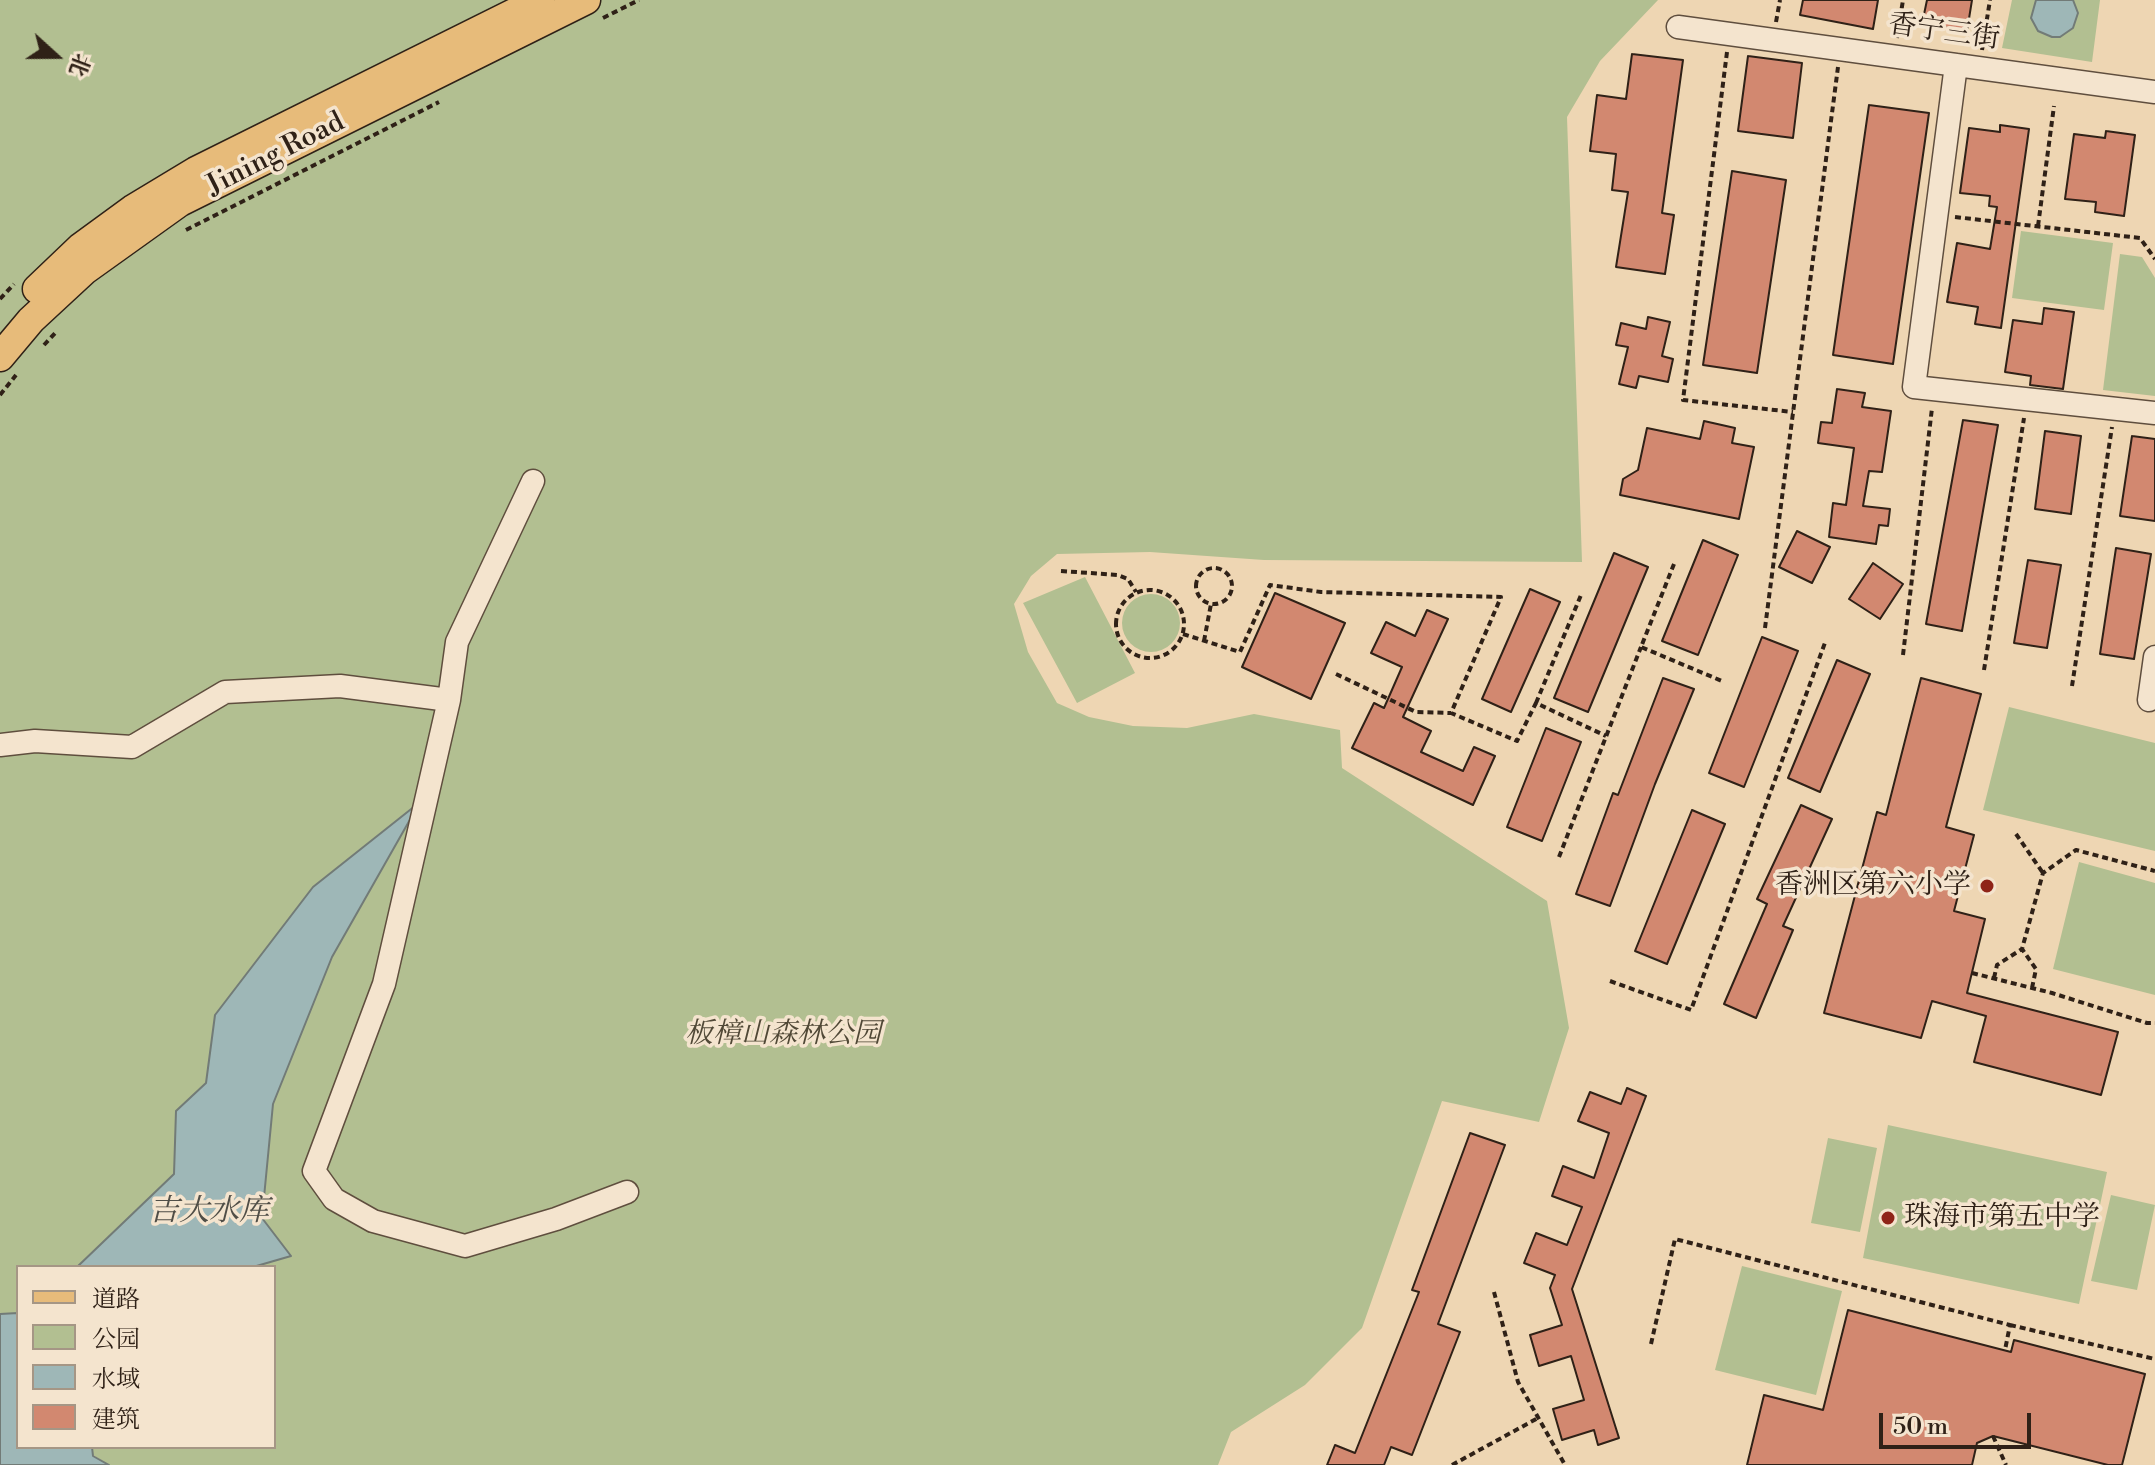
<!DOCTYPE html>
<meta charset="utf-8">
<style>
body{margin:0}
#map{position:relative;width:2155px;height:1465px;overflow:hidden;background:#eed6b3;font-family:"Libre Bodoni","Noto Serif SC",serif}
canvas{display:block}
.legend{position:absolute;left:16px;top:1265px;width:260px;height:184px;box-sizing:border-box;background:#f4e4ce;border:2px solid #a59685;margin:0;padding:10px 14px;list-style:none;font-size:24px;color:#2f2117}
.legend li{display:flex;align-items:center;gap:16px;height:40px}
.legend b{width:40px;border:2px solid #a59685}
.north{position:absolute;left:16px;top:16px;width:80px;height:80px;-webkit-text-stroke:6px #f4e4ce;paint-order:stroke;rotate:111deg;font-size:22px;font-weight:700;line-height:32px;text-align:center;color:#2f2117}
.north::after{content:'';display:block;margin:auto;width:28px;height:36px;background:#2f2117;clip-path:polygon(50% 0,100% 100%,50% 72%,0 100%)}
.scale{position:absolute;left:1879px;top:1413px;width:152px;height:36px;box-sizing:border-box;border:4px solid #2f2117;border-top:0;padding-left:10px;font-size:24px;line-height:28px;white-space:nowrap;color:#2f2117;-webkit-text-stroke:6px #f4e4ce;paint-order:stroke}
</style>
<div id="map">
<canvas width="2155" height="1465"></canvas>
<ul class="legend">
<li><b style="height:10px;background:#e7bb7a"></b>道路</li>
<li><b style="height:22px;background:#b2bf91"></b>公园</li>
<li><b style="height:22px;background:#9eb7b7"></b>水域</li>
<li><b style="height:22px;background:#d28870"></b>建筑</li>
</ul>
<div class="north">北</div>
<div class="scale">50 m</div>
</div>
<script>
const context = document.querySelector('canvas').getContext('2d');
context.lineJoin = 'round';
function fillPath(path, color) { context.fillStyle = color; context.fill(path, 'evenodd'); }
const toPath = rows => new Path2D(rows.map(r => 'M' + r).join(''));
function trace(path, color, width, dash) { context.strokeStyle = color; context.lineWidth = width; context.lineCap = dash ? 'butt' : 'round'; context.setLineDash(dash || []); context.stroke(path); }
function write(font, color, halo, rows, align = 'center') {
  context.font = font + ' "Libre Bodoni","Noto Serif SC",serif'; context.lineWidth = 7; context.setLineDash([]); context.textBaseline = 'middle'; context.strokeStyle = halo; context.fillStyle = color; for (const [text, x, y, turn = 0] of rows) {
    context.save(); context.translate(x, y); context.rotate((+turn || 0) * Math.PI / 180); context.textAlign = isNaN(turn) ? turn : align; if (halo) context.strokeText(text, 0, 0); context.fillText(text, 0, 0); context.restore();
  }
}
const green = toPath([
 [0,0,1658,0,1600,61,1567,117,1582,562,1264,560,1150,552,1057,554,1031,576,1014,604,1028,652,1057,703,1089,717,1133,726,1187,728,1254,714,1340,730,1342,768,1547,901,1569,1028,1539,1122,1442,1101,1362,1328,1305,1385,1231,1432,1218,1465,109,1465,93,1455,92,1447,274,1447,274,1267,253,1267,291,1256,261,1218,273,1104,332,957,418,805,215,1015,206,1083,176,1111,174,1174,77,1267,18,1267,18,1313,0,1314],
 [2012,0,2100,0,2092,62,2002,48],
 [2021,231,2113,243,2104,310,2012,298],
 [2120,254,2142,257,2155,278,2155,396,2103,390],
 [1085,577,1135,673,1077,703,1023,603],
 '1122 623a29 29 0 1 1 58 0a29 29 0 1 1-58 0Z',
 [2009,707,2155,743,2155,851,1983,810],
 [2079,862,2155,883,2155,995,2053,969],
 [1888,1125,2107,1172,2079,1304,1863,1258],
 [1828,1138,1877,1148,1860,1232,1811,1223],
 [2111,1195,2155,1205,2137,1290,2091,1281],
 [1742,1266,1842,1291,1816,1395,1715,1370]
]);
const water = toPath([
 [2036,0,2073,0,2078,13,2073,28,2060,37,2052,37,2038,31,2031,18,2036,0],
 [420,802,332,957,273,1104,262,1218,291,1256,253,1267,77,1267,174,1174,176,1111,206,1083,215,1015,313,887,420,802],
 [18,1313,18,1447,92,1447,93,1456,109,1465,0,1465,0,1314,18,1313]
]);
const building = toPath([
 [1803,0,1878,0,1873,29,1800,15,1803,0],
 [1927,0,1972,0,1967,31,1922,24,1927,0],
 [1632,54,1683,60,1662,213,1674,215,1665,274,1616,267,1628,192,1612,190,1616,154,1590,151,1597,95,1626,99,1632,54],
 [1748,56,1802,63,1793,138,1738,131,1748,56],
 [1869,105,1929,113,1893,364,1833,355,1869,105],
 [2000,125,2029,129,2001,328,1975,324,1978,307,1947,302,1957,243,1990,249,1997,207,1989,206,1990,196,1960,193,1969,128,2000,132,2000,125],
 [2106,131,2135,135,2124,216,2095,212,2096,202,2065,199,2074,134,2105,138,2106,131],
 [1732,171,1786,180,1757,373,1703,365,1732,171],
 [2044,308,2074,312,2063,389,2030,385,2031,376,2005,372,2013,320,2042,324,2044,308],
 [1648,317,1670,322,1662,356,1673,359,1668,382,1639,376,1636,388,1619,384,1628,347,1616,345,1621,323,1646,329,1648,317],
 [1837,389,1865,393,1862,407,1891,411,1882,472,1869,471,1863,506,1890,509,1888,526,1879,525,1876,544,1829,537,1833,503,1846,505,1854,448,1818,443,1821,422,1832,423,1837,389],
 [1963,420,1998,425,1962,631,1926,624,1963,420],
 [1704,421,1735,428,1732,443,1754,447,1739,519,1620,495,1623,479,1638,470,1647,428,1700,439,1704,421],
 [2045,431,2081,436,2071,514,2035,509,2045,431],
 [2132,436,2155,439,2155,521,2120,516,2132,436],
 [1797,531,1830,547,1812,583,1779,567,1797,531],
 [1703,540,1738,555,1698,655,1662,641,1703,540],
 [2116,548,2151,554,2134,659,2100,654,2116,548],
 [1614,553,1648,567,1588,712,1554,698,1614,553],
 [2028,560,2061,565,2047,648,2014,643,2028,560],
 [1873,563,1903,584,1880,619,1849,599,1873,563],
 [1530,589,1560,602,1511,712,1482,699,1530,589],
 [1275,593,1345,623,1311,699,1242,667,1275,593],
 [1427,610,1448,619,1403,717,1431,731,1421,752,1463,771,1474,747,1495,756,1473,805,1352,748,1374,703,1384,708,1402,667,1371,653,1386,622,1415,636,1427,610],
 [1762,637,1798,651,1744,787,1709,773,1762,637],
 [1837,660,1870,674,1820,792,1788,778,1837,660],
 [1663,678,1694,689,1655,784,1610,906,1576,894,1613,793,1618,795,1663,678],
 [1921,678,1981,694,1946,827,1974,835,1954,911,1985,919,1967,993,2118,1032,2101,1095,1974,1062,1986,1016,1932,1001,1921,1038,1824,1013,1877,812,1886,815,1921,678],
 [1546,728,1581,742,1542,841,1507,827,1546,728],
 [1801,805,1832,819,1783,926,1793,930,1756,1018,1724,1004,1767,904,1757,899,1801,805],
 [1692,810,1725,824,1667,964,1635,951,1692,810],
 [1627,1088,1646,1096,1572,1289,1619,1438,1598,1445,1594,1430,1562,1440,1553,1409,1584,1400,1571,1356,1539,1366,1530,1335,1562,1325,1550,1288,1555,1275,1524,1263,1536,1233,1567,1245,1582,1207,1552,1196,1563,1166,1594,1178,1609,1133,1578,1121,1590,1092,1621,1104,1627,1088],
 [1470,1133,1505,1145,1438,1324,1460,1332,1412,1455,1391,1447,1384,1465,1327,1465,1335,1445,1355,1453,1419,1292,1412,1290,1470,1133],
 [1848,1310,2011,1352,2014,1340,2145,1374,2122,1465,2108,1465,1993,1436,1977,1443,1972,1465,1747,1465,1764,1395,1823,1410,1848,1310]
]);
const path = toPath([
 [603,18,639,0],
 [1776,22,1780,0],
 [1897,38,1903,0],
 [1982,50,1990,0],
 [1727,52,1683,400,1793,412],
 [1955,217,2140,238,2155,259],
 [2038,226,2054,106],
 [186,230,439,102],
 [0,299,14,284],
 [44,345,57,331],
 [0,395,16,375],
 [1674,564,1641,647,1722,681],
 '1196 586a18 18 0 1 1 36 0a18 18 0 1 1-36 0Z',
 [1061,571,1118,575,1128,579,1136,592],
 '1116 624a34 34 0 1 1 68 0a34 34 0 1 1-68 0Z',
 [1765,628,1838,67],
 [1183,634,1240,652,1270,585,1321,592,1501,597,1451,713,1517,741,1536,703,1606,736],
 [1204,641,1211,604],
 [1903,655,1932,408],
 [1984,670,2024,418],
 [1336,674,1416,712,1451,713],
 [2072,686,2112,427],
 [1536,703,1581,595],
 [2016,834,2043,873],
 [1559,857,1641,647],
 [1972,973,2052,993,2147,1023,2155,1023],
 [1994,978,1997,965,2022,949],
 [1610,981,1691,1010,1826,640],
 [2032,988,2036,969,2022,949,2043,873,2076,850,2155,871],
 [1494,1292,1518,1382,1565,1465],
 [2010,1325,2155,1359],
 [1651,1344,1675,1239,2010,1325,2005,1350],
 [1993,1436,2006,1465],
 [1452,1465,1538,1418]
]);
const minor = toPath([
 [1678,27,2155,92],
 [1956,65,1914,387,2155,413],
 [449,700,457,642,533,481],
 [2149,700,2155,657],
 [0,745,35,741,132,747,225,692,340,686,449,700,384,984,314,1171,334,1199,373,1221,465,1246,556,1219,627,1192]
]);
const major = toPath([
 [37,289,81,247,133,209,196,171,540,0],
 [0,357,31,320,85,270,180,202,586,0]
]);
const markers = [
 [1987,886,8,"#8f2418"],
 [1888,1218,8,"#8f2418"]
];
const streetNames = [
 ["香宁三街",1944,33,8],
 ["Jining Road",276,155,-27]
];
const poiNames = [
 ["香洲区第六小学",1971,886],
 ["珠海市第五中学",1904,1218,"left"]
];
const parkNames = [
 ["板樟山森林公园",783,1035]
];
const waterNames = [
 ["吉大水库",209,1213]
];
fillPath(green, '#b2bf91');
fillPath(water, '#9eb7b7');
trace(water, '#727b77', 2);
fillPath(building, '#d28870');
trace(building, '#2f2117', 2);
trace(minor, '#5f4e3e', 25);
trace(major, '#2f2117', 31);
trace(path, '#2f2117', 4, [6, 4]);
trace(minor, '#f4e4ce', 22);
trace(major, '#e7bb7a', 28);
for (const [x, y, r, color] of markers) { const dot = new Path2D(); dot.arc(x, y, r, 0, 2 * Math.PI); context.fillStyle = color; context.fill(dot); trace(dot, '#f4e4ce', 3); }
write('28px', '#2f2117', '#f4e4ce', streetNames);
write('28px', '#2f2117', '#f4e4ce', poiNames, 'right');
write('italic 28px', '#504836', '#f4e4ce', parkNames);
write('italic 30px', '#504e47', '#f4e4ce', waterNames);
</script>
